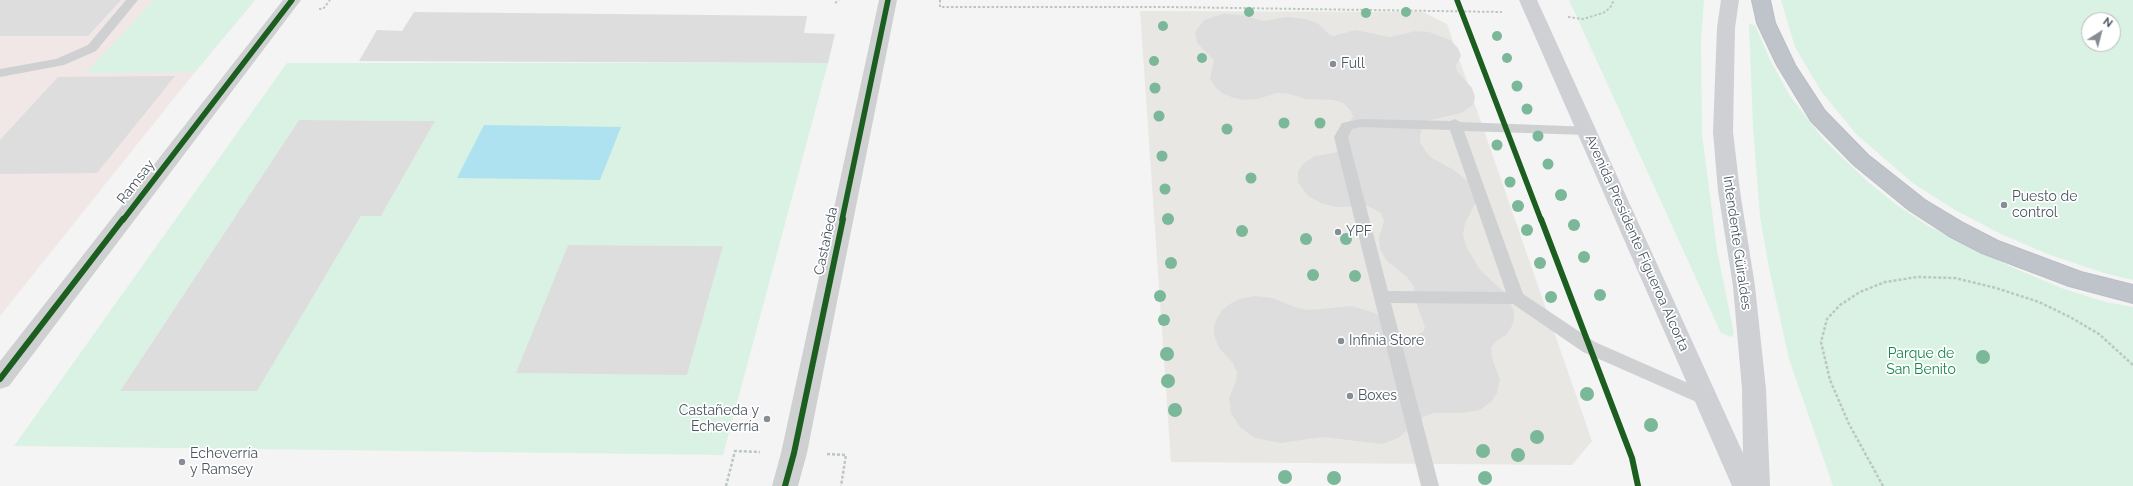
<!DOCTYPE html>
<meta charset="utf-8">
<style>
body{margin:0}
#map{position:relative;width:2133px;height:486px;overflow:hidden;background:#f4f4f4;font-family:Raleway,sans-serif}
canvas{display:block}
.north{position:absolute;left:2081px;top:12px;width:40px;height:40px;box-sizing:border-box;background:#fff;border:1px solid #b7bbc0;border-radius:50%;rotate:36deg;font-size:11px;font-weight:700;line-height:16px;text-align:center;color:#4a5661}
.north::after{content:'';display:block;margin:auto;width:14px;height:18px;background:#868d94;clip-path:polygon(50% 0,100% 100%,50% 72%,0 100%)}
</style>
<div id="map">
<canvas width="2133" height="486"></canvas>
<div class="north">N</div>
</div>
<script>
const context = document.querySelector('canvas').getContext('2d');
context.lineJoin = 'round';
function fillPath(path, color) { context.fillStyle = color; context.fill(path, 'evenodd'); }
const toPath = rows => new Path2D(rows.map(r => 'M' + r).join(''));
function trace(path, color, width, dash) { context.strokeStyle = color; context.lineWidth = width; context.lineCap = dash ? 'butt' : 'round'; context.setLineDash(dash || []); context.stroke(path); }
function write(font, color, halo, rows, align = 'center') {
  context.font = font + ' Raleway,sans-serif'; context.lineWidth = 3.5; context.setLineDash([]); context.textBaseline = 'middle'; context.strokeStyle = halo; context.fillStyle = color; for (const [text, x, y, turn = 0] of rows) {
    context.save(); context.translate(x, y); context.rotate((+turn || 0) * Math.PI / 180); context.textAlign = isNaN(turn) ? turn : align; if (halo) context.strokeText(text, 0, 0); context.fillText(text, 0, 0); context.restore();
  }
}
const commercial = toPath([
 [1140,11,1423,12,1447,24,1592,441,1572,465,1171,462]
]);
const medical = toPath([
 [0,0,255,0,195,72,0,316]
]);
const green = toPath([
 [154,0,255,0,195,72,86,73],
 [1569,0,1704,0,1701,41,1702,134,1717,250,1734,334,1731,337,1721,333],
 [1781,0,2133,0,2133,280,2104,273,2050,255,2001,234,1955,210,1914,184,1856,134,1821,91,1795,47],
 [2089,20,2113,20,2113,44,2089,44],
 [1749,24,1755,25,1770,60,1790,96,1824,140,1868,182,1897,205,1930,227,2014,268,2061,288,2106,302,2133,307,2133,486,1833,486,1789,359,1769,268,1760,217,1753,127],
 [287,63,828,63,723,455,14,446],
 [299,120,435,121,381,216,361,216,257,390,120,391],
 [568,245,723,246,687,374,517,373]
]);
const water = toPath([
 [484,125,621,127,600,180,457,178]
]);
const building = toPath([
 [0,0,121,0,88,36,0,36],
 [414,12,807,16,804,33,835,34,828,63,359,61,377,30,402,31],
 [1223,14,1241,15,1264,21,1287,17,1305,19,1317,23,1330,35,1334,36,1355,30,1390,37,1416,31,1429,32,1450,40,1458,48,1461,56,1456,65,1457,71,1472,88,1475,97,1473,105,1461,113,1431,120,1423,126,1420,135,1420,142,1426,152,1432,158,1452,169,1468,181,1476,202,1465,223,1463,235,1466,246,1480,270,1506,294,1514,311,1514,320,1511,328,1506,335,1496,341,1491,348,1492,358,1500,380,1497,393,1492,401,1480,410,1463,413,1434,413,1423,417,1398,438,1382,444,1323,437,1280,443,1255,438,1240,427,1231,413,1229,398,1236,382,1237,372,1233,363,1219,348,1214,335,1214,326,1217,318,1222,310,1230,304,1239,299,1255,296,1272,298,1298,308,1309,310,1352,306,1375,313,1384,320,1394,331,1405,336,1416,336,1424,331,1425,327,1417,305,1413,285,1407,277,1387,261,1380,249,1379,237,1384,221,1381,213,1368,206,1336,207,1321,203,1308,196,1298,182,1298,171,1304,163,1315,156,1334,153,1341,149,1343,131,1353,117,1351,111,1343,103,1333,100,1306,99,1285,93,1276,93,1258,99,1244,100,1234,98,1222,93,1216,88,1210,79,1214,60,1197,43,1195,32,1204,20],
 [175,76,97,173,0,174,0,140,58,77],
 [299,120,435,121,381,216,361,216,257,391,120,391],
 [568,245,723,246,687,375,516,373]
]);
const pathFar1 = toPath([
 [940,0,940,7,1170,7,1502,12],
 [835,3,839,0],
 [319,9,323,9,330,0],
 [1568,17,1583,19,1603,13,1610,8,1614,0]
]);
const path = toPath([
 [827,454,846,455,841,486],
 [726,486,735,451,760,452],
 [1883,486,1849,424,1830,380,1821,342,1827,319,1840,305,1860,292,1885,282,1917,277,1955,278,1996,288,2039,302,2070,317,2099,334,2133,365]
]);
const lane = toPath([
 [126,0,138,0,96,51,64,65,0,77,0,69,56,59,88,45,126,0],
 [1360,119,1450,121,1455,119,1460,122,1592,127,1594,130,1592,133,1587,135,1464,131,1523,294,1595,342,1713,394,1715,399,1713,404,1707,406,1701,404,1583,352,1513,304,1391,303,1439,486,1421,486,1334,137,1342,123,1360,119],
 [1360,127,1450,130,1506,292,1388,291,1348,137,1352,129,1360,127]
]);
const street = toPath([
 [283,0,301,0,9,386,0,389,0,361,283,0],
 [879,0,897,0,807,453,798,486,772,486,781,453,879,0]
]);
const secondary = toPath([
 [1519,0,1537,0,1743,453,1742,389,1733,286,1718,191,1713,132,1717,28,1721,0,1739,0,1735,28,1733,132,1740,191,1755,286,1766,389,1770,486,1732,486,1519,0]
]);
const highway = toPath([
 [1752,0,1770,0,1775,23,1795,65,1825,111,1868,155,1925,200,1965,224,1998,241,2081,272,2133,285,2133,303,2069,286,1982,253,1949,236,1909,210,1854,165,1811,121,1777,65,1757,23,1752,0]
]);
const cyclewayFar1 = toPath([
 [1457,0,1541,220],
 [123,220,292,0],
 [842,220,888,0]
]);
const cycleway = toPath([
 [1541,219,1632,458,1638,486],
 [0,379,123,219],
 [785,486,794,453,843,219]
]);
const trees = [
 [1249,12,5],
 [1406,12,5],
 [1366,13,5],
 [1163,26,5],
 [1497,36,5],
 [1202,58,5],
 [1507,58,5],
 [1154,61,5],
 [1517,86,5.5],
 [1155,88,5.5],
 [1527,109,5.5],
 [1159,116,5.5],
 [1284,123,5.5],
 [1320,123,5.5],
 [1227,129,5.5],
 [1538,136,5.5],
 [1497,145,5.5],
 [1162,156,5.5],
 [1548,164,5.5],
 [1251,178,5.5],
 [1510,182,5.5],
 [1165,189,5.5],
 [1561,195,6],
 [1518,206,6],
 [1168,219,6],
 [1574,225,6],
 [1527,230,6],
 [1242,231,6],
 [1306,239,6],
 [1346,239,6],
 [1584,257,6],
 [1171,263,6],
 [1540,263,6],
 [1313,275,6],
 [1355,276,6],
 [1600,295,6],
 [1160,296,6],
 [1551,297,6],
 [1164,320,6],
 [1167,354,7],
 [1983,357,7],
 [1168,381,7],
 [1587,394,7],
 [1175,410,7],
 [1651,425,7],
 [1537,437,7],
 [1483,451,7],
 [1518,455,7],
 [1285,477,7],
 [1334,478,7],
 [1485,478,7]
];
const markers = [
 [1333,64,4,"#868d94"],
 [2004,205,4,"#868d94"],
 [1338,232,4,"#868d94"],
 [1341,341,4,"#868d94"],
 [1350,396,4,"#868d94"],
 [767,419,4,"#868d94"],
 [182,462,4,"#868d94"]
];
const poiNames = [
 ["Full",1341,64],
 ["Puesto de",2012,197],
 ["control",2012,213],
 ["YPF",1346,232],
 ["Infinia Store",1349,341],
 ["Boxes",1358,396],
 ["Castañeda y",759,411,"right"],
 ["Echeverría",759,427,"right"],
 ["Echeverría",190,454],
 ["y Ramsey",190,470]
];
const streetNames = [
 ["Ramsay",136,182,-52],
 ["Castañeda",826,241,-78],
 ["Avenida Presidente Figueroa Alcorta",1637,243,66],
 ["Intendente Güiraldes",1737,243,82]
];
const parkNames = [
 ["Parque de",1921,354],
 ["San Benito",1921,370]
];
fillPath(commercial, '#e8e7e3');
fillPath(medical, '#f1e7e6');
fillPath(green, '#d9f2e3');
fillPath(water, '#aee2f0');
fillPath(building, '#ddddde');
trace(highway, '#b9bec3', 2);
trace(pathFar1, '#bcc7c4', 2, [2.5, 2]);
trace(path, '#bcc7c4', 2.5, [3, 2]);
fillPath(lane, '#ced0d2');
fillPath(street, '#ced0d2');
fillPath(secondary, '#ced0d4');
fillPath(highway, '#bec4c9');
trace(cyclewayFar1, '#1b5e20', 5.5);
trace(cycleway, '#1b5e20', 6);
context.fillStyle = '#7ab899';
for (const [x, y, r] of trees) { context.beginPath(); context.arc(x, y, r, 0, 2 * Math.PI); context.fill(); }
for (const [x, y, r, color] of markers) { const dot = new Path2D(); dot.arc(x, y, r, 0, 2 * Math.PI); context.fillStyle = color; context.fill(dot); trace(dot, '#fff', 1.5); }
write('14px', '#4a5661', '#fff', poiNames, 'left');
write('14px', '#4a5661', '#fff', streetNames);
write('14px', '#17864f', '#fff', parkNames);
</script>
